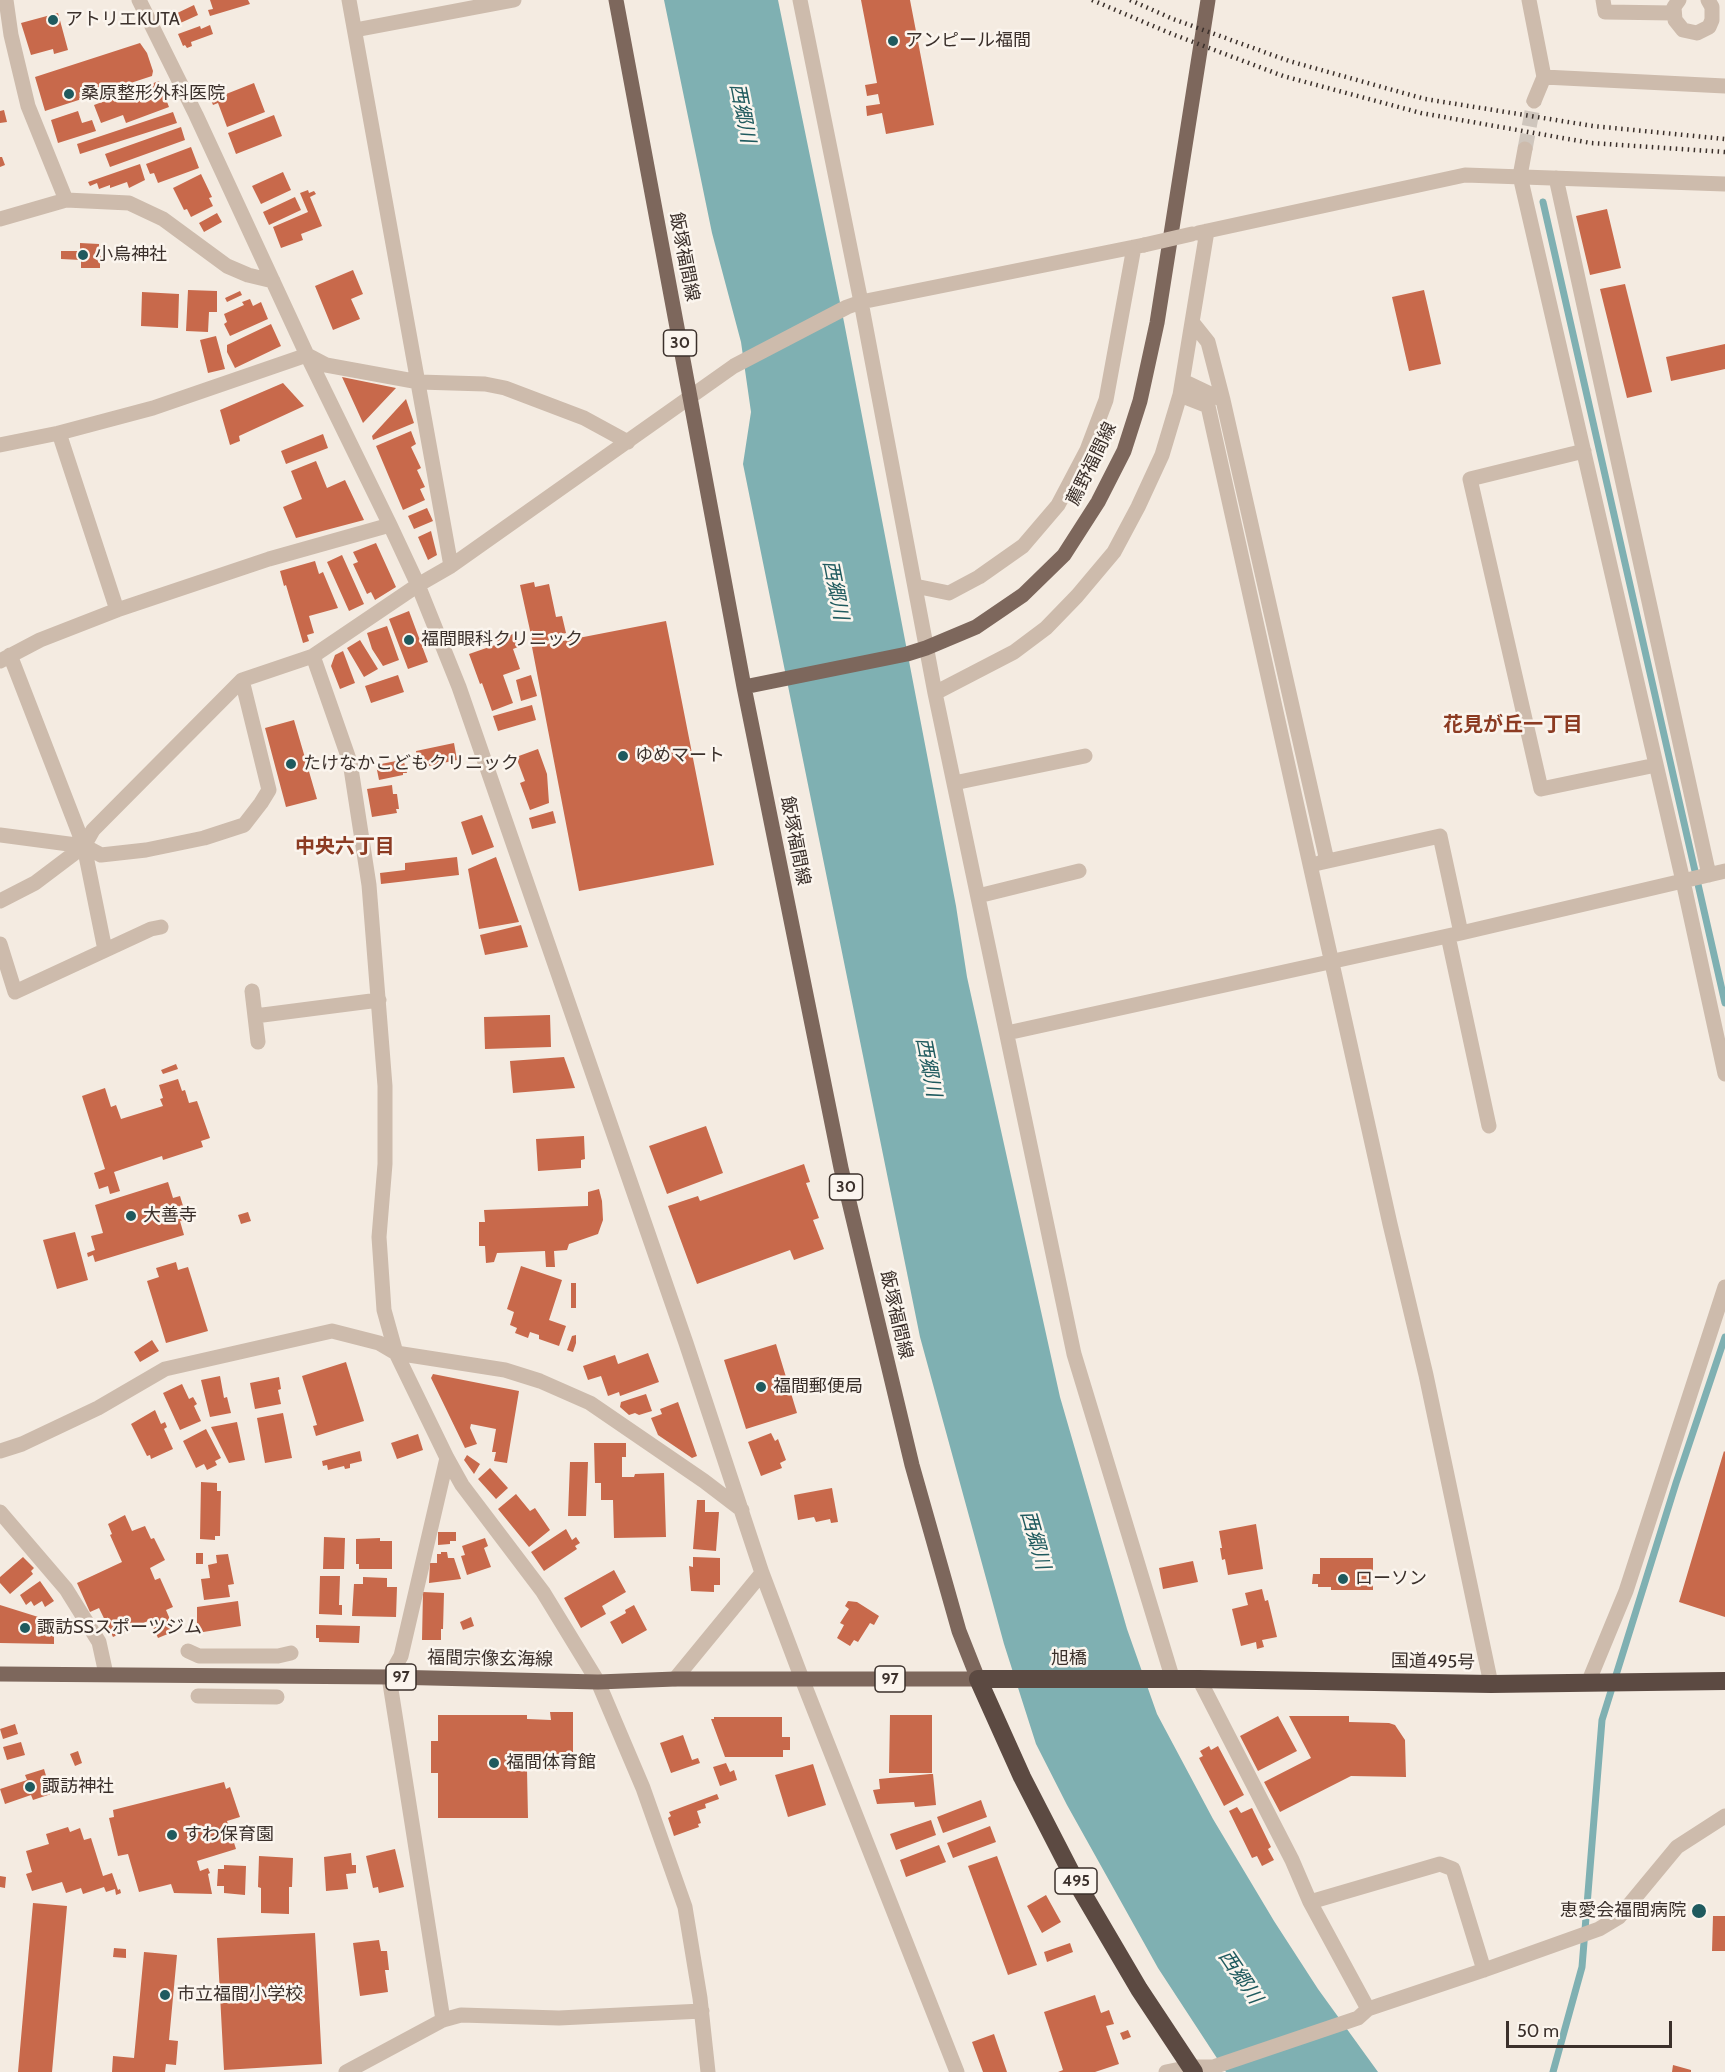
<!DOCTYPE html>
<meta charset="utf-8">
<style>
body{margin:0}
#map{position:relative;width:1725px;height:2072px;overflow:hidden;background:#f4ebe1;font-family:Cabin,sans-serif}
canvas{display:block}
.scale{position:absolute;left:1506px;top:2021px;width:166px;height:27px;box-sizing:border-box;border:3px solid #3b302b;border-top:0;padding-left:8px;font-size:18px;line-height:21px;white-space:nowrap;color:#3b302b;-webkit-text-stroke:4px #fbf5ee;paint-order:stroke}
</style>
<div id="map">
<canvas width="1725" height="2072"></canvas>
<div class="scale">50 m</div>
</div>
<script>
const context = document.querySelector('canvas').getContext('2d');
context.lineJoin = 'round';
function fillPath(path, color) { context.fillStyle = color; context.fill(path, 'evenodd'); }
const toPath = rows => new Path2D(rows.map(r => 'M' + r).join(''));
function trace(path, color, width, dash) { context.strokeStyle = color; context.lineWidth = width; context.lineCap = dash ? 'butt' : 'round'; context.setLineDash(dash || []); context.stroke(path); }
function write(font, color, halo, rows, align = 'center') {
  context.font = font + ' Cabin,"Noto Sans JP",sans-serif'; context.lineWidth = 5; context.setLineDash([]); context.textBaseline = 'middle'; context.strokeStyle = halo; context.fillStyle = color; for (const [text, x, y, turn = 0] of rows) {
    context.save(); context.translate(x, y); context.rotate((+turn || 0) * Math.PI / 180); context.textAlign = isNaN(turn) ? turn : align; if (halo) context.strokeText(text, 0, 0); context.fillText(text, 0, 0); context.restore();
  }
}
const water = toPath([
 [664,0,778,0,844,322,956,906,967,977,1060,1397,1127,1629,1157,1714,1213,1819,1274,1921,1318,1989,1378,2072,1226,2072,1158,1968,1067,1805,1036,1744,1004,1644,920,1337,743,464,751,412,741,342,712,233]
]);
const stream = toPath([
 [1543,202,1725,1003],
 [1553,2072,1582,1967,1602,1720,1676,1483,1725,1337]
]);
const building = toPath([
 [210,0,248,0,250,4,210,16,208,10,213,9],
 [861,0,910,0,934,125,886,134,882,113,867,116,866,106,880,104,878,94,867,96,865,85,877,83],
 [194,5,198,15,176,25,171,16],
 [58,13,68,50,54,54,53,49,31,55,21,23],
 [210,25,213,34,191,42,192,46,187,48,185,45,183,46,178,34,200,26,201,29],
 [140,43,147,53,153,71,152,76,45,111,35,77],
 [159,81,169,107,126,123,123,115,101,123,94,105],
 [254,83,265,112,227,127,218,103,213,105,211,100],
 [4,110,7,122,0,123,0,111],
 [78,111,82,123,92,120,96,131,58,143,51,120],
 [173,112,177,123,80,154,77,144],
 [274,115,282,136,236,154,228,133],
 [181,127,185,140,110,167,105,154],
 [191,147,199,168,158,183,154,173,150,174,146,164],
 [0,157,2,157,5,165,0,167],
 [140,164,145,180,129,188,127,182,110,188,110,185,99,189,97,183,90,186,88,182],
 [283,172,291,190,261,204,252,186],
 [201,174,212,197,209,198,213,206,191,217,187,209,184,210,173,188],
 [308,190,309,193,314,191,316,194,310,197,322,226,301,234,303,240,281,248,273,227,308,212,300,193],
 [295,197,301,210,269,225,263,212],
 [1607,209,1621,268,1590,275,1576,216],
 [217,213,222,222,204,232,199,223],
 [80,243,99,244,99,248,105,249,105,261,100,261,100,268,81,268,81,260,61,259,61,251,80,251],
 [353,270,363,294,351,299,360,319,333,330,315,286],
 [1625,284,1652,392,1627,398,1600,289],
 [188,290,217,291,217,312,209,312,208,332,186,331],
 [1424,290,1441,364,1409,371,1392,297],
 [240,291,242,295,227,302,225,298],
 [142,292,179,294,178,328,141,326],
 [250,299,253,306,261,302,268,319,230,336,224,324,227,322,224,314,244,305,242,302],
 [271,324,281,346,235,368,227,352,227,345],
 [216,336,225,369,208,373,200,340],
 [1725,344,1725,369,1671,381,1666,357],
 [342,377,396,388,363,423],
 [283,383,304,406,239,436,240,441,230,445,220,410],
 [406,399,414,423,373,440,372,436],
 [411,431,416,444,411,447,421,468,417,470,425,487,420,489,425,500,403,510,376,446],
 [323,434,328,448,286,464,281,451],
 [316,461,327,488,345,480,364,520,296,538,283,507,302,499,291,471],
 [427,508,433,521,414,529,408,516],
 [431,531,437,555,428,560,418,537],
 [376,543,396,587,375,600,371,592,367,594,353,564,358,562,353,552],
 [342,555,364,604,349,611,327,562],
 [315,561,319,574,323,572,338,608,309,616,314,633,307,635,309,641,303,643,286,585,284,586,280,571],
 [534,582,535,587,549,584,556,617,562,616,566,633,562,634,563,637,533,644,520,585],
 [409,611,428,662,408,669,389,619],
 [666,621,714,865,579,891,532,647],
 [387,626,399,660,383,666,372,649,367,633],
 [513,634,518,647,513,649,520,669,503,675,513,703,492,711,482,683,480,684,469,654,498,644,497,640],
 [360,640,378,669,364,677,347,648],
 [343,651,355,683,340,689,331,666,335,655],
 [398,675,404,692,371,703,365,686],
 [531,675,537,696,521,701,516,680],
 [532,705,536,720,498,731,493,716],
 [294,720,317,799,286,807,265,728],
 [454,743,457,760,419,768,416,751],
 [538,749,547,774,549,803,530,810,520,783,525,781,516,757],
 [401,760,401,762,404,762,407,773,403,773,403,775,379,780,376,765],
 [392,785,393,794,397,794,399,809,396,809,397,813,372,817,367,789],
 [553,811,556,823,532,829,529,818],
 [482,815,494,847,472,855,461,822],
 [457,857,459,875,381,884,380,873,405,870,405,863],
 [496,857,519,922,479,929,468,869],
 [521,925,528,947,485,955,480,935],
 [550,1015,551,1047,485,1049,484,1017],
 [564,1057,575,1088,513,1093,510,1061],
 [176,1064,178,1069,163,1074,161,1070],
 [178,1079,182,1091,185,1090,189,1103,197,1101,210,1138,201,1141,203,1147,163,1160,162,1156,114,1172,120,1191,110,1194,108,1186,99,1189,94,1173,105,1169,82,1096,105,1088,111,1107,116,1105,121,1119,163,1106,160,1099,163,1098,159,1085],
 [706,1126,723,1173,667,1194,649,1146],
 [584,1136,585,1159,581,1160,581,1168,538,1171,536,1139],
 [804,1164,810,1182,806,1183,819,1218,813,1220,824,1249,794,1260,790,1250,697,1284,668,1206,698,1196,700,1201],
 [168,1182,173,1198,180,1196,187,1219,180,1221,184,1235,95,1262,93,1255,88,1257,87,1253,95,1250,91,1236,103,1233,95,1205],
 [599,1189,602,1201,603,1220,598,1234,569,1244,567,1250,554,1251,555,1267,546,1267,545,1251,497,1253,494,1262,486,1263,485,1246,479,1246,479,1222,485,1222,484,1210,588,1206,588,1192],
 [248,1212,251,1221,241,1224,238,1215],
 [75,1232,88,1280,57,1289,43,1240],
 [176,1262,178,1270,188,1267,208,1331,166,1343,147,1281,159,1277,156,1268],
 [521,1266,562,1280,549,1320,566,1326,559,1346,539,1339,539,1335,530,1332,528,1338,515,1333,517,1328,510,1325,514,1312,507,1309],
 [571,1283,576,1283,576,1308,571,1308],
 [576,1335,576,1343,573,1352,567,1350,572,1336],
 [152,1340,159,1351,140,1362,134,1352],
 [776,1344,797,1413,746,1429,724,1360],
 [648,1353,659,1382,620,1396,619,1392,608,1396,601,1376,588,1380,583,1366,615,1355,618,1364],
 [346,1362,364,1421,316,1436,313,1426,317,1425,302,1376],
 [433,1374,519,1391,507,1463,494,1461,496,1452,492,1452,496,1429,471,1424,470,1428,477,1444,465,1448,431,1378],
 [220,1376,224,1398,227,1397,231,1413,210,1417,201,1380],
 [279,1377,281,1389,278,1390,281,1404,255,1409,250,1383],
 [182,1384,189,1399,193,1397,197,1404,194,1406,201,1421,180,1430,163,1393],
 [646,1394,652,1411,639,1415,635,1413,629,1415,620,1407,621,1402],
 [678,1402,697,1456,692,1458,658,1435,651,1418,662,1414,660,1409],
 [155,1410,161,1424,165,1422,167,1427,164,1429,173,1449,151,1459,150,1455,147,1456,131,1424],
 [283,1413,292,1458,265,1463,257,1418],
 [237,1422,245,1460,229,1463,211,1427],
 [206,1429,221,1458,215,1461,217,1465,207,1470,204,1464,196,1468,183,1441],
 [771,1433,775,1441,778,1439,786,1460,780,1463,782,1468,761,1476,748,1442],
 [418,1434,423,1450,397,1459,391,1443],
 [594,1443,626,1443,626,1457,622,1457,622,1477,634,1477,635,1474,664,1473,666,1537,614,1538,613,1500,601,1500,601,1483,595,1483],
 [360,1451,362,1461,350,1464,350,1468,345,1469,344,1466,328,1470,327,1465,323,1466,322,1461],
 [1724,1451,1725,1452,1725,1617,1679,1602],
 [467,1455,480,1464,474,1474,464,1460],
 [570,1462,588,1462,586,1516,568,1516],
 [490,1468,508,1488,496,1499,478,1479],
 [201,1482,217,1483,217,1491,221,1491,220,1536,215,1536,215,1540,200,1539],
 [832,1488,838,1522,831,1523,830,1519,816,1522,814,1517,798,1520,794,1495],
 [516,1494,530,1511,535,1508,550,1530,529,1547,498,1509],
 [697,1500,705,1500,705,1512,719,1512,716,1551,693,1549],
 [125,1515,132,1531,145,1526,151,1539,154,1538,165,1560,150,1568,155,1580,160,1578,173,1607,166,1610,175,1631,158,1638,150,1620,113,1637,99,1608,90,1612,77,1583,122,1562,110,1535,112,1534,108,1524],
 [1256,1524,1263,1569,1228,1575,1225,1559,1222,1560,1220,1548,1222,1548,1219,1531],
 [566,1529,572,1540,576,1537,580,1543,575,1546,577,1549,544,1571,531,1552],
 [438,1532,456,1532,456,1541,450,1541,450,1544,438,1545],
 [324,1537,345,1538,344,1569,323,1569],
 [380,1538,380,1541,392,1541,392,1569,359,1569,359,1564,356,1564,356,1539],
 [485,1538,488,1546,484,1548,491,1567,467,1575,461,1556,465,1555,462,1546],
 [441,1552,447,1552,448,1558,454,1558,461,1579,429,1583,430,1563,437,1563,437,1554,441,1554],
 [196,1553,203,1553,203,1564,196,1564],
 [228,1554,234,1584,228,1585,230,1597,204,1600,201,1579,210,1578,208,1565,217,1563,216,1555],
 [23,1557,34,1568,31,1571,33,1574,10,1594,0,1583,0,1577],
 [693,1557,720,1558,720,1585,714,1585,714,1592,691,1591,689,1566,693,1567],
 [1320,1558,1373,1558,1373,1590,1331,1590,1331,1587,1318,1587,1318,1584,1312,1584,1313,1574,1320,1574],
 [1193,1561,1198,1582,1163,1589,1159,1568],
 [614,1570,626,1592,602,1606,606,1614,581,1628,564,1598],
 [320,1576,340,1576,339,1605,342,1605,342,1615,319,1614],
 [363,1577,387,1578,387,1587,397,1587,396,1617,352,1616,354,1584,363,1584],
 [40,1581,54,1601,45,1607,42,1601,34,1606,31,1601,26,1605,20,1595],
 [1262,1589,1265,1601,1268,1600,1277,1637,1262,1640,1264,1647,1257,1649,1256,1642,1241,1646,1232,1609,1248,1605,1245,1593],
 [423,1592,444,1593,443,1629,441,1629,441,1640,422,1640],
 [238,1601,241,1626,197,1633,197,1607],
 [848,1601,857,1602,879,1616,874,1625,870,1623,858,1642,854,1640,850,1646,837,1638,844,1625,840,1623,849,1609,845,1606],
 [0,1605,51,1621,51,1635,54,1635,54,1644,0,1643],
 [634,1605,647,1630,622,1644,610,1622,626,1613,625,1610],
 [471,1617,474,1626,463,1630,460,1622],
 [316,1625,360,1626,359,1643,319,1642,319,1638,316,1638],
 [550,1712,573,1712,573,1755,557,1756,557,1770,527,1770,528,1818,438,1818,438,1773,431,1773,431,1741,438,1741,438,1715,527,1715,527,1719,551,1720],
 [890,1715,932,1715,932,1773,889,1773],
 [1278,1716,1297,1751,1258,1771,1240,1736],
 [1289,1716,1349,1716,1349,1722,1389,1723,1395,1725,1405,1740,1406,1777,1351,1776,1280,1812,1264,1782,1311,1758],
 [714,1717,782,1717,782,1737,790,1737,790,1750,783,1750,783,1757,725,1757,711,1719,714,1719],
 [15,1724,18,1734,3,1739,0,1729],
 [683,1735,692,1760,698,1758,700,1763,671,1773,660,1743],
 [21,1742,25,1755,7,1760,3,1747],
 [1209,1746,1211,1750,1218,1746,1244,1795,1224,1806,1199,1758,1203,1756,1200,1751],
 [78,1751,82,1763,75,1766,70,1754],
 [726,1763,730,1772,734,1770,737,1780,720,1786,713,1767],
 [813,1764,826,1805,788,1817,775,1775],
 [44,1769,47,1779,52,1778,55,1786,49,1788,51,1794,33,1800,31,1795,5,1804,0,1789,27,1780,25,1775],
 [930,1774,933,1774,936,1805,915,1807,914,1802,877,1804,873,1790,880,1789,879,1779],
 [224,1782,226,1789,230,1787,240,1817,227,1821,236,1849,197,1861,200,1871,208,1868,210,1873,208,1874,212,1894,174,1893,171,1884,139,1892,128,1854,118,1856,109,1818,114,1817,113,1810],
 [717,1794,719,1799,705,1804,706,1808,697,1811,701,1823,698,1824,699,1827,674,1836,668,1818,671,1816,669,1812],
 [981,1800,987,1817,943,1833,937,1817],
 [1237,1807,1241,1813,1252,1808,1271,1847,1268,1849,1274,1860,1262,1866,1257,1856,1252,1858,1229,1811],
 [931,1820,936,1835,896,1850,890,1834],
 [990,1826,996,1842,953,1858,947,1843],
 [68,1827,70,1832,80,1828,84,1840,91,1838,103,1876,112,1873,118,1890,120,1889,121,1893,116,1895,115,1889,106,1892,104,1887,83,1894,81,1888,66,1893,62,1882,32,1891,26,1874,32,1872,26,1851,49,1844,46,1834],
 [939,1845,946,1862,906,1877,900,1860],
 [395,1849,404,1887,379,1893,378,1887,373,1888,366,1856],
 [351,1853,352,1865,356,1865,356,1873,346,1874,348,1889,326,1891,324,1857],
 [259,1856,293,1858,292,1887,289,1887,289,1914,261,1913,261,1888,258,1887],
 [997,1856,1037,1965,1008,1975,968,1866],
 [224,1865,246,1866,245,1895,224,1893,224,1886,217,1886,218,1869,224,1869],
 [0,1876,6,1877,5,1888,0,1887],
 [1046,1895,1061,1922,1042,1933,1027,1906],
 [33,1903,67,1906,52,2072,18,2072],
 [1713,1916,1725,1916,1725,1951,1712,1951],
 [315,1933,322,2064,224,2070,217,1938],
 [379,1940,381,1951,387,1951,389,1970,385,1970,388,1992,360,1996,353,1943],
 [1070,1943,1073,1952,1047,1962,1044,1952],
 [114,1948,126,1949,126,1958,113,1957],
 [144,1952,177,1955,169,2040,178,2041,176,2065,166,2064,165,2072,112,2072,113,2056,134,2058],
 [1095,1995,1101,2013,1109,2010,1114,2024,1106,2026,1119,2064,1095,2072,1058,2072,1063,2070,1044,2012],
 [1128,2030,1131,2037,1123,2040,1120,2033],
 [994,2034,1007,2072,983,2072,972,2042],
 [1673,2065,1691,2070,1691,2072,1672,2072]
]);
const minorTunnel = toPath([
 [1525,149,1534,101]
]);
const minor = toPath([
 [6,0,11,35,28,106,66,200],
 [139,0,196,115,307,355,390,525,418,585,459,687,686,1343,762,1573,802,1679,957,2072],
 [349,0,451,566],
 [800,0,861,302,935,693,1074,1354,1173,1680],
 [1529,0,1544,77,1534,101],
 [1603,0,1605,12,1674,13],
 [1679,0,1674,7,1675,20,1683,30,1697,33,1709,27,1712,20,1712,7,1708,0],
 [355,30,514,0],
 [1544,77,1725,86],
 [1525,149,1520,176,1683,881,1725,1074],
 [1556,178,1709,875],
 [0,219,66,200,129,203,163,219,227,266,248,275,273,281],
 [1198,233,1465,175,1725,184],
 [1192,322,1208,342,1223,400],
 [1183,381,1223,400,1327,861],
 [1180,395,1208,406,1390,1224,1426,1375,1491,1684],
 [59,433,117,610],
 [0,445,59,433,153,408,307,355,326,365,419,382,485,384,505,388,584,418,628,442],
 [1584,451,1470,479,1541,789,1656,765],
 [915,586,949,593,979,577,1023,546,1058,505,1087,450,1106,400,1134,247],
 [10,655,84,846,105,950],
 [313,656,350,762,369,885,385,1086,385,1164,379,1237,384,1310,396,1353,447,1458,462,1485,543,1592,598,1682,643,1788,685,1907,700,1998,708,2072],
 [0,661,40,640,117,610,269,559,390,525],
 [935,693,1014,652,1046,628,1077,596,1114,552,1138,507,1162,455,1180,395,1207,231],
 [954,783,1085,756],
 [0,835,84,846,101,855,146,850,204,838,244,825,261,803,269,790,242,680],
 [1319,863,1440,836,1461,933],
 [978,896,1079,871],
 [0,901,35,883,84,846,93,830,242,680,313,656,418,585,451,566,734,366,847,307,861,302,1144,245],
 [1448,936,1489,1126],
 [0,944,15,992,151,929,161,927],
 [252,991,258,1042],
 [255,1016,379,1000],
 [1007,1033,1461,933,1725,871],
 [0,1451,22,1444,98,1408,165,1369,332,1331,379,1343,396,1353,505,1370,540,1381,590,1403,704,1481,742,1510],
 [0,1512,66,1589,99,1642,106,1674],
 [188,1651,199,1656,278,1656,291,1653],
 [675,1679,762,1573],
 [1199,1679,1292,1860,1310,1902,1368,2009],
 [1588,1683,1626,1591,1725,1287],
 [198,1696,277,1697],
 [1310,1902,1440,1864,1453,1869,1484,1970],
 [443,2020,389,1677,401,1656,447,1458],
 [346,2072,443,2020,461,2015,559,2018,702,2011],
 [1166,2072,1190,2067,1213,2067,1358,2018,1368,2009,1484,1970,1599,1929,1619,1917,1677,1847,1725,1816]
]);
const major = toPath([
 [744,687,907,654,926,648,976,627,1023,595,1064,555,1098,502,1124,451,1140,401,1157,323,1208,0],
 [0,1674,389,1677,598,1682,675,1679,978,1679,959,1631,912,1465,841,1168,744,687,616,0]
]);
const highway = toPath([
 [1194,2072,1139,1989,1075,1880,1022,1777,978,1679,1199,1679,1491,1684,1725,1681]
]);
const rail = toPath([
 [1092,0,1172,34,1283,76,1421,113,1591,143,1725,152],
 [1130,0,1173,19,1289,61,1425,99,1593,126,1725,139]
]);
const minorBridge = toPath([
 [1144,245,1192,234]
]);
const markers = [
 [53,20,6,"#1f5a5e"],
 [893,41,6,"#1f5a5e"],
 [69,94,6,"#1f5a5e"],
 [83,255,6,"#1f5a5e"],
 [409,640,6,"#1f5a5e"],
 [623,756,6,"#1f5a5e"],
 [291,764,6,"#1f5a5e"],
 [131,1216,6,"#1f5a5e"],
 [761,1387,6,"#1f5a5e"],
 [1343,1579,6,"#1f5a5e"],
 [25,1628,6,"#1f5a5e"],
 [494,1763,6,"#1f5a5e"],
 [30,1787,6,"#1f5a5e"],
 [172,1835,6,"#1f5a5e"],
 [1699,1911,8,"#1f5a5e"],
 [165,1995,6,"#1f5a5e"]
];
const shields = [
 [680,343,33],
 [846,1187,33],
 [401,1677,30],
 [890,1679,30],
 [1076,1881,42]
];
const shieldNames = [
 ["30",680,343],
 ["30",846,1187],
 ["97",401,1677],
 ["97",890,1679],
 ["495",1076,1881]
];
const poiNames = [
 ["アトリエKUTA",65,20],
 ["アンピール福間",905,41],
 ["桑原整形外科医院",81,94],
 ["小烏神社",95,255],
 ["福間眼科クリニック",421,640],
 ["ゆめマート",635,756],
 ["たけなかこどもクリニック",303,764],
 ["大善寺",143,1216],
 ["福間郵便局",773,1387],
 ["ローソン",1355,1579],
 ["諏訪SSスポーツジム",37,1628],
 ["福間体育館",506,1763],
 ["諏訪神社",42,1787],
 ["すわ保育園",184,1835],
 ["恵愛会福間病院",1686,1911,"right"],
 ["市立福間小学校",177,1995]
];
const streetNames = [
 ["飯塚福間線",684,257,79],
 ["薦野福間線",1092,464,-64],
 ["飯塚福間線",795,841,79],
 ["飯塚福間線",896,1315,77],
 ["福間宗像玄海線",490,1659,1],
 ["旭橋",1069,1659],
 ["国道495号",1433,1662,1]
];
const waterNames = [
 ["西郷川",742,113,79],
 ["西郷川",835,590,79],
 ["西郷川",928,1067,79],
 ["西郷川",1035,1540,74],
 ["西郷川",1240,1977,56]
];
const neighbourhoodNames = [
 ["花見が丘一丁目",1513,725],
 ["中央六丁目",345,847]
];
fillPath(water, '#7fb0b2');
trace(stream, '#7fb0b2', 7);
fillPath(building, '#c8694b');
trace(minorTunnel, '#cfc6bd', 15, [15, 8]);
trace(minor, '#cdbbac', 15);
trace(major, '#7d675c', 15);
trace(highway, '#5c4a42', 18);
trace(rail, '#3b302b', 4.5, [1.5, 4.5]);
trace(minorBridge, '#cdbbac', 15);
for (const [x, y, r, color] of markers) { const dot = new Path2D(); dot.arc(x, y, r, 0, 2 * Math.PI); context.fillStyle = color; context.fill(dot); trace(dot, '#fbf5ee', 2); }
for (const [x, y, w] of shields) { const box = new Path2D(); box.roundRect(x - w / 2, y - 13, w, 26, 4.5); context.fillStyle = '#fbf5ee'; context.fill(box); trace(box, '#3b302b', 1.5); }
write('bold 16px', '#3b302b', null, shieldNames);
write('18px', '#3b302b', '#fbf5ee', poiNames, 'left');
write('18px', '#3b302b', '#fbf5ee', streetNames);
write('italic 20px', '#1f5a5e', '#fbf5ee', waterNames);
write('bold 20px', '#8c3b22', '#fbf5ee', neighbourhoodNames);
</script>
